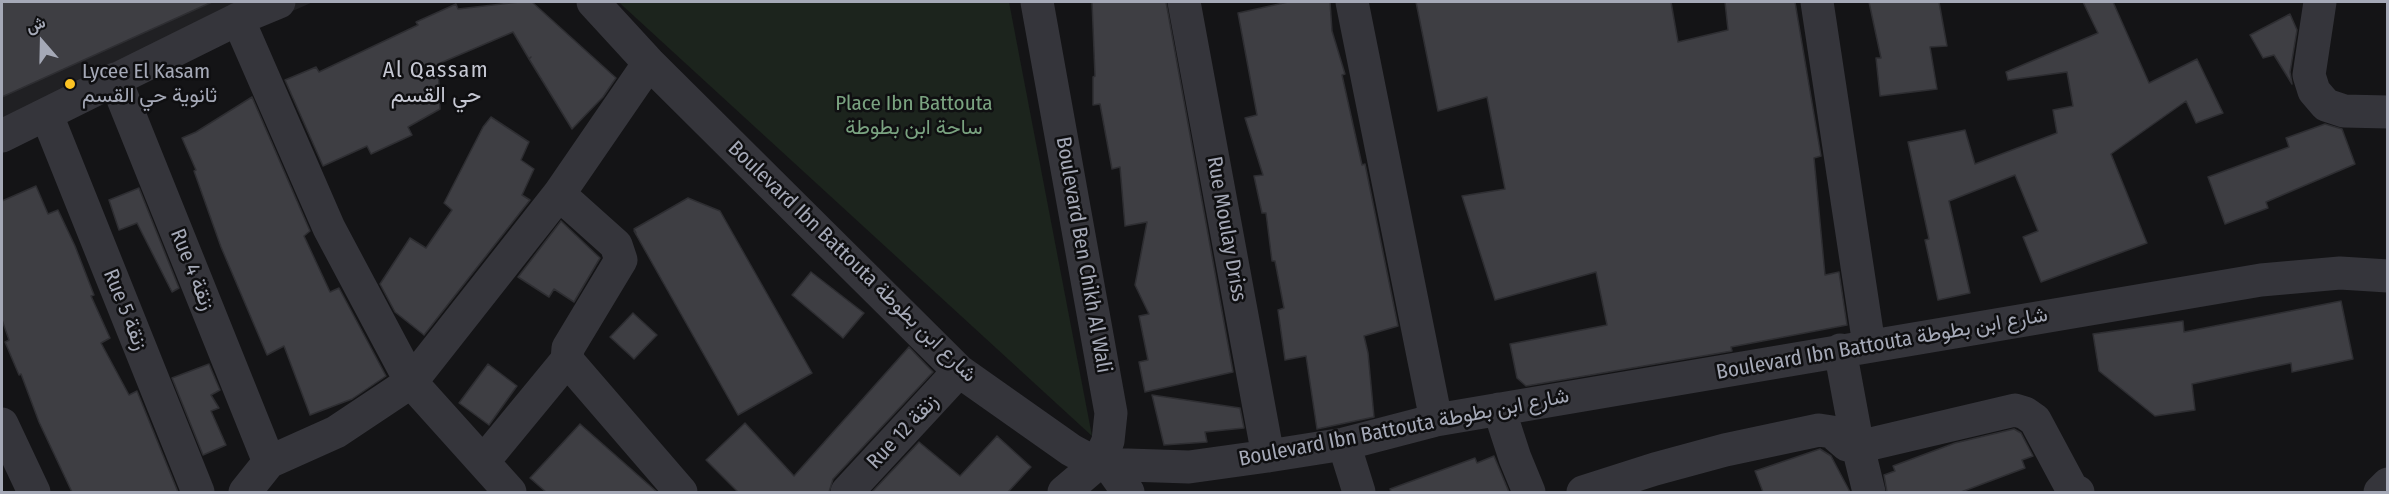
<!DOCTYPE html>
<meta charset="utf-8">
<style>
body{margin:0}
#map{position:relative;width:2389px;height:494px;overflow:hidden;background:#141416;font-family:"Fira Sans Condensed",Vazirmatn,sans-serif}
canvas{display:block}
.frame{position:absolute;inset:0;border:3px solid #a5a9b7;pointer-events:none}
.north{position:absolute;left:12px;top:12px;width:60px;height:60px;-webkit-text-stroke:4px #0f0f11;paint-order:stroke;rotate:340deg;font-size:16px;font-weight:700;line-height:24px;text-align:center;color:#a5a9b7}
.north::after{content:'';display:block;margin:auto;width:21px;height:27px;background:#a5a9b7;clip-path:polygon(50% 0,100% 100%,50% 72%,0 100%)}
</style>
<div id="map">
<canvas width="2389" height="494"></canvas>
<div class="frame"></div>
<div class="north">ش</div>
</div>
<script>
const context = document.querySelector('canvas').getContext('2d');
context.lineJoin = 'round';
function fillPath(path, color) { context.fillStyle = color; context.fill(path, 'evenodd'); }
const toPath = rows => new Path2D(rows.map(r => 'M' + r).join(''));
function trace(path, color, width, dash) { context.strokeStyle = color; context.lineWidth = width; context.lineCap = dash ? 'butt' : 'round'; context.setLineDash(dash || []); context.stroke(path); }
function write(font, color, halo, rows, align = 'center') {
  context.font = font + ' "Fira Sans Condensed",Vazirmatn,sans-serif'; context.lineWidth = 5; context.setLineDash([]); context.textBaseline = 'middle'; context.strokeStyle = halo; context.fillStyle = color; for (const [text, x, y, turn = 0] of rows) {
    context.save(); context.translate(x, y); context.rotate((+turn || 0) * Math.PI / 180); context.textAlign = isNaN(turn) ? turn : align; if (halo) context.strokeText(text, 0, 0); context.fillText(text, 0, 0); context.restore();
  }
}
const built = toPath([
 [2,2,313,2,227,40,2,153]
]);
const green = toPath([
 [619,2,1009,2,1092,436,623,6]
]);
const building = toPath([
 [2,2,212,2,2,97,2,2],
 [519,2,532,2,616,78,603,97,572,129,529,59,531,57,529,59,513,32,438,64,440,109,408,127,412,135,371,154,367,146,323,166,285,80,316,67,319,72,418,25,416,22,456,4,458,9,519,2],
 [1092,2,1166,2,1233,372,1145,392,1139,362,1148,360,1139,316,1149,314,1135,285,1147,222,1125,226,1120,167,1112,169,1100,104,1093,105,1093,77,1095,76,1092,2],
 [1288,2,1330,2,1332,31,1345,74,1342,75,1362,165,1365,164,1398,326,1364,336,1368,353,1374,417,1317,429,1306,356,1285,360,1278,310,1284,308,1275,261,1272,261,1266,213,1262,213,1254,176,1263,175,1245,118,1257,115,1238,13,1288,2],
 [1416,2,1671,2,1678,42,1728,30,1725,2,1795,2,1821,156,1814,158,1825,275,1839,272,1847,325,1731,347,1732,351,1526,386,1517,378,1510,344,1607,325,1596,272,1495,300,1462,196,1505,189,1487,97,1438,111,1416,2],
 [1869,2,1939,2,1947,46,1930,47,1937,89,1880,96,1876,58,1881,58,1869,2],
 [2083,2,2113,2,2149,83,2197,59,2223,113,2196,123,2186,101,2111,154,2147,243,2041,282,2023,237,2038,231,2015,175,1949,201,1970,293,1938,300,1925,240,1929,239,1908,142,1965,130,1975,164,2057,133,2053,110,2073,106,2067,72,2008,80,2006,72,2098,33,2083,2],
 [2290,14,2297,30,2290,72,2292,84,2274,55,2263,58,2250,35,2290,14],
 [252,97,310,231,304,236,330,292,339,288,386,376,352,399,310,415,284,346,267,355,221,247,194,171,196,170,182,138,196,132,252,97],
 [491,117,529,142,521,160,534,169,522,195,530,200,424,335,395,312,380,284,410,238,426,248,452,210,444,203,483,127,491,117],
 [2325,124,2342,129,2355,164,2266,202,2268,208,2225,224,2208,177,2289,147,2286,138,2325,124],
 [36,186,48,214,58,210,75,246,94,295,91,296,110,338,101,343,129,395,137,391,178,492,72,492,39,422,21,374,19,375,5,342,9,340,2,320,2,201,36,186],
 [139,188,179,288,172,292,137,223,119,230,109,200,139,188],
 [688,198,720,211,812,373,738,415,634,231,636,233,634,229,688,198],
 [561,221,600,258,574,302,554,289,549,297,518,277,561,221],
 [811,272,864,313,843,338,792,295,811,272],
 [2341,301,2353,359,2292,372,2291,363,2192,384,2195,410,2155,416,2099,371,2093,334,2183,321,2184,332,2341,301],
 [633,313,657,335,634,359,610,337,633,313],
 [909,347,933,372,833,479,829,492,738,492,706,460,745,423,794,476,909,347],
 [209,364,220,390,211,395,219,408,211,411,226,445,203,455,172,378,209,364],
 [488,364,517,386,489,425,459,403,488,364],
 [1152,395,1240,408,1244,428,1205,432,1207,442,1164,445,1152,395],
 [580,424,657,492,546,492,530,478,580,424],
 [2014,429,2021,433,2033,456,2022,460,2025,468,1961,492,1887,492,1884,475,1895,471,1893,466,1955,443,2014,429],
 [997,436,1031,467,1008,492,872,492,919,442,960,476,997,436],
 [1820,449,1831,456,1850,492,1763,492,1755,471,1820,449],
 [1494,456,1509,492,1391,492,1390,489,1475,458,1477,463,1494,456]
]);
const minor = toPath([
 [593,2,649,63,959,371,1071,450,1097,464,1189,467,1268,456,1344,444,1436,420,2261,280,2340,273,2388,276],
 [1037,2,1111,413,1108,441,1097,464,1064,492],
 [1184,2,1268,456],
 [1352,2,1436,420],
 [1817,2,1869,345],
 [2320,2,2309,75,2314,91,2326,105,2344,111,2388,112],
 [238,19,329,228,411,382,510,492],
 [115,79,269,462],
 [52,128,198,492],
 [2,136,238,19,279,2],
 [559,194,616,245,621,260,568,348,567,360,681,492],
 [1840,350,1858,447,1869,492],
 [1499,409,1515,458,1529,492],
 [2,424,34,492],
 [1344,444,1359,492],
 [483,462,567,360],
 [1108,464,1128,492],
 [245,492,269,462,336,432,411,382,559,194,649,63],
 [847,492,959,371],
 [1583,492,1655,469,1725,450,1819,430,1832,432,1847,445,1858,447,2015,410,2025,413,2035,420,2072,489,2078,492],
 [2380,492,2388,484]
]);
const markers = [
 [70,84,6,"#fdc424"]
];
const poiNames = [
 ["Lycee El Kasam",82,72],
 ["ثانوية حي القسم",82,96]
];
const parkNames = [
 ["Place Ibn Battouta",914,104],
 ["ساحة ابن بطوطة",914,128]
];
const streetNames = [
 ["Rue Moulay Driss",1226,229,80],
 ["Boulevard Ben Chikh Al Wali",1083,255,80],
 ["Boulevard Ibn Battouta شارع ابن بطوطة",852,262,44],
 ["Rue 4 زنقة",192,270,68],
 ["Rue 5 زنقة",125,310,68],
 ["Boulevard Ibn Battouta شارع ابن بطوطة",1882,344,-10],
 ["Boulevard Ibn Battouta شارع ابن بطوطة",1404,428,-11],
 ["Rue 12 زنقة",903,432,-47]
];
const neighbourhoodNames = [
 ["Al Qassam",436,71],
 ["حي القسم",436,96]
];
fillPath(built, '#202023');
fillPath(green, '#1c241d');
fillPath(building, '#3e3e43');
trace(building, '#2e2e32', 1.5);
trace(minor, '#35353b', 33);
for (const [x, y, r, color] of markers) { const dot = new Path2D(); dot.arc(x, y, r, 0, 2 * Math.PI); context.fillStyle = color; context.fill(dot); trace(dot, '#0f0f11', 2); }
write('21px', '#a5a9b7', '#0f0f11', poiNames, 'left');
write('21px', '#7aa380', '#0f0f11', parkNames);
write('21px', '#a5a9b7', '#0f0f11', streetNames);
context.letterSpacing = '1.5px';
write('22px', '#c6c8d3', '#0f0f11', neighbourhoodNames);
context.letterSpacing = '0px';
</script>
